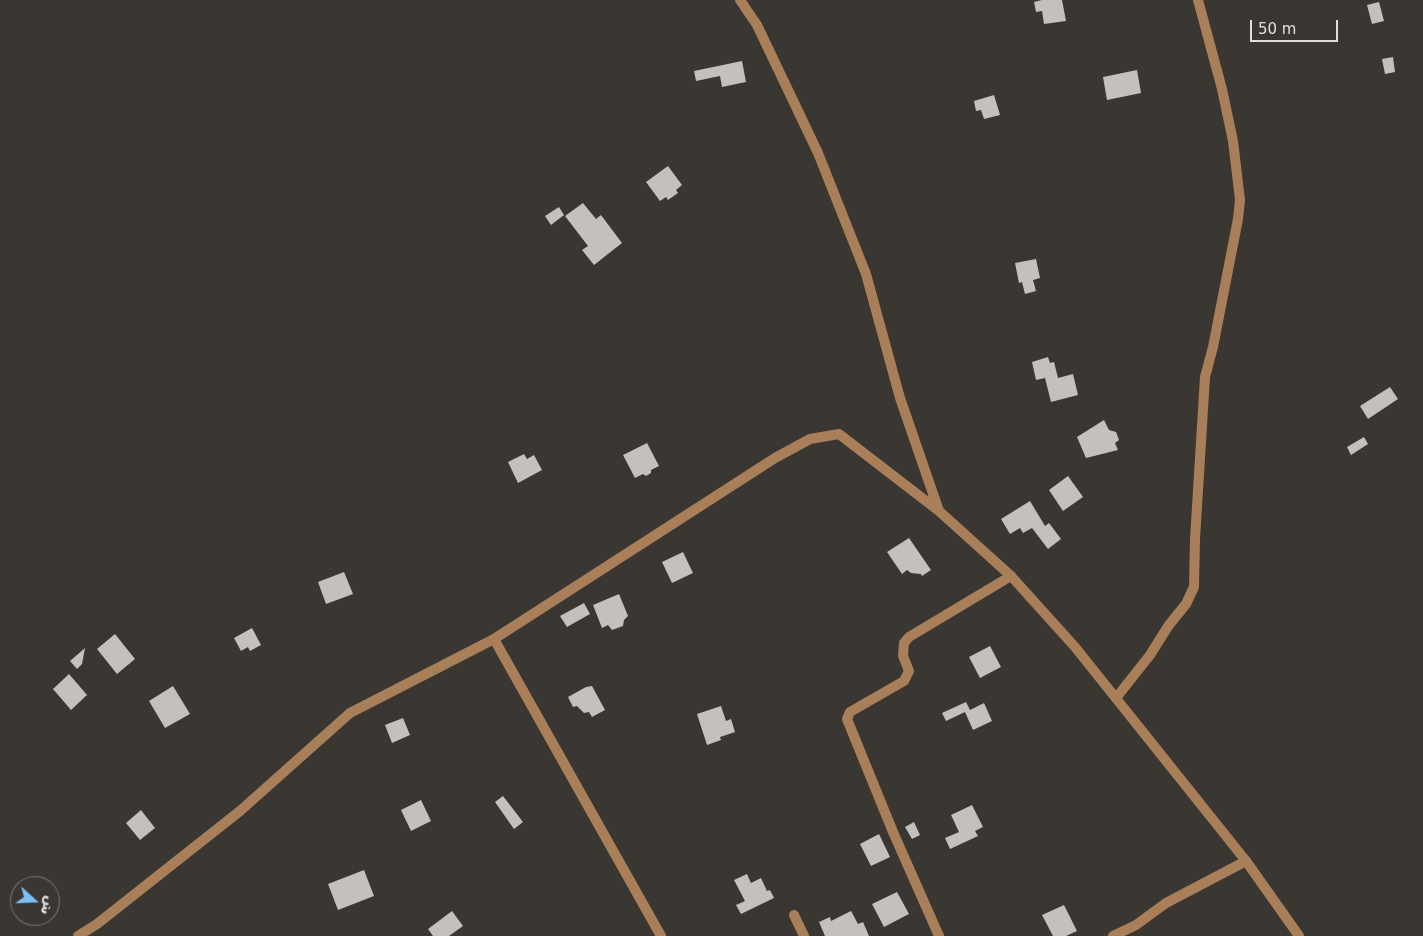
<!DOCTYPE html>
<meta charset="utf-8">
<style>
body{margin:0}
#map{position:relative;width:1423px;height:936px;overflow:hidden;background:#3a3632;font-family:"DejaVu Sans",Vazirmatn,sans-serif}
canvas{display:block}
.north{position:absolute;left:10px;top:876px;width:50px;height:50px;box-sizing:border-box;background:#3a3632;border:1px solid #7d7976;border-radius:50%;rotate:110deg;font-size:14px;font-weight:700;line-height:20px;text-align:center;color:#e1dedb}
.north::after{content:'';display:block;margin:auto;width:18px;height:22px;background:#79bff8;clip-path:polygon(50% 0,100% 100%,50% 72%,0 100%)}
.scale{position:absolute;left:1250px;top:20px;width:88px;height:22px;box-sizing:border-box;border:2px solid #e1dedb;border-top:0;padding-left:6px;font-size:15px;line-height:18px;white-space:nowrap;color:#e1dedb;-webkit-text-stroke:4px #3a3632;paint-order:stroke}
</style>
<div id="map">
<canvas width="1423" height="936"></canvas>
<div class="north">ش</div>
<div class="scale">50 m</div>
</div>
<script>
const context = document.querySelector('canvas').getContext('2d');
context.lineJoin = 'round';
function fillPath(path, color) { context.fillStyle = color; context.fill(path, 'evenodd'); }
const toPath = rows => new Path2D(rows.map(r => 'M' + r).join(''));
function trace(path, color, width, dash) { context.strokeStyle = color; context.lineWidth = width; context.lineCap = dash ? 'butt' : 'round'; context.setLineDash(dash || []); context.stroke(path); }
const building = toPath([
 [1042,0,1062,0,1066,21,1044,24,1042,11,1036,12,1034,2],
 [1379,2,1384,21,1372,24,1367,5],
 [1393,57,1395,72,1385,74,1382,59],
 [742,61,746,82,722,87,720,76,696,81,694,71],
 [1137,70,1141,93,1107,100,1103,77],
 [994,95,1000,115,984,119,981,110,976,111,974,101],
 [668,166,682,185,676,190,678,193,668,200,666,197,660,201,646,182],
 [583,203,596,219,601,215,622,243,594,265,582,250,588,246,565,216],
 [559,207,564,215,551,225,545,216],
 [1036,259,1040,278,1033,280,1036,291,1025,294,1022,282,1019,283,1015,263],
 [1048,357,1050,363,1054,362,1058,378,1073,374,1078,395,1051,402,1045,378,1036,380,1032,362],
 [1390,387,1398,399,1368,419,1360,406],
 [1104,420,1109,430,1116,432,1119,440,1115,443,1118,450,1086,458,1077,437],
 [1364,437,1368,444,1351,455,1347,447],
 [647,443,659,466,651,470,651,473,646,476,643,474,635,478,623,455],
 [524,454,527,459,534,455,542,470,518,483,508,462],
 [1068,476,1083,497,1063,511,1049,490],
 [1030,501,1045,526,1049,523,1061,539,1048,549,1032,528,1023,533,1020,528,1010,534,1001,519],
 [909,538,931,570,922,576,921,574,911,573,907,570,902,574,887,552],
 [683,552,693,573,672,583,662,562],
 [344,572,353,594,326,604,318,582],
 [619,594,628,616,624,620,623,626,612,630,608,625,602,628,593,605],
 [584,603,590,614,567,627,560,616],
 [252,628,261,645,250,651,248,647,241,651,234,638],
 [115,634,135,659,117,674,97,649],
 [990,646,1001,667,980,678,969,657],
 [85,648,82,664,77,669,70,661],
 [69,674,87,695,71,710,53,689],
 [173,686,190,714,165,728,149,701],
 [592,686,605,710,592,717,589,712,584,713,577,706,573,707,568,697,586,687],
 [966,702,970,710,984,703,992,721,973,730,965,712,946,721,942,713],
 [721,706,726,721,731,719,735,732,720,737,721,740,707,745,697,714],
 [403,718,410,735,392,743,385,725],
 [503,796,523,822,514,829,495,802],
 [421,800,431,821,411,831,401,810],
 [972,805,983,827,975,831,978,836,950,849,945,838,959,832,951,815],
 [141,810,155,828,140,840,126,823],
 [914,822,920,835,912,839,905,827],
 [879,834,890,857,871,866,860,844],
 [364,870,374,896,338,910,328,884],
 [747,874,751,883,761,878,767,891,770,890,774,898,741,914,736,905,745,901,734,880],
 [897,892,909,914,884,927,872,904],
 [1064,905,1077,931,1066,936,1053,936,1042,915],
 [452,911,463,926,449,936,433,936,428,929],
 [851,911,858,924,863,922,869,936,825,936,819,922,830,917,831,921]
]);
const minor = toPath([
 [494,639,661,936],
 [1116,698,1150,655,1169,625,1186,604,1194,587,1195,539,1205,377,1213,347,1238,219,1240,200,1233,141,1222,89,1198,0],
 [794,915,804,936],
 [939,936,893,832,847,719,850,712,904,681,909,671,903,656,904,643,909,637,1011,576],
 [1113,936,1136,925,1166,903,1246,861]
]);
const tertiary = toPath([
 [740,0,757,25,818,153,866,274,900,398,939,511],
 [78,936,97,924,240,811,350,713,494,639,775,458,810,439,839,434,939,511,1011,576,1075,647,1246,861,1299,936]
]);
fillPath(building, '#c5c0bb');
trace(minor, '#a87f58', 10);
trace(tertiary, '#a87f58', 10);
</script>
